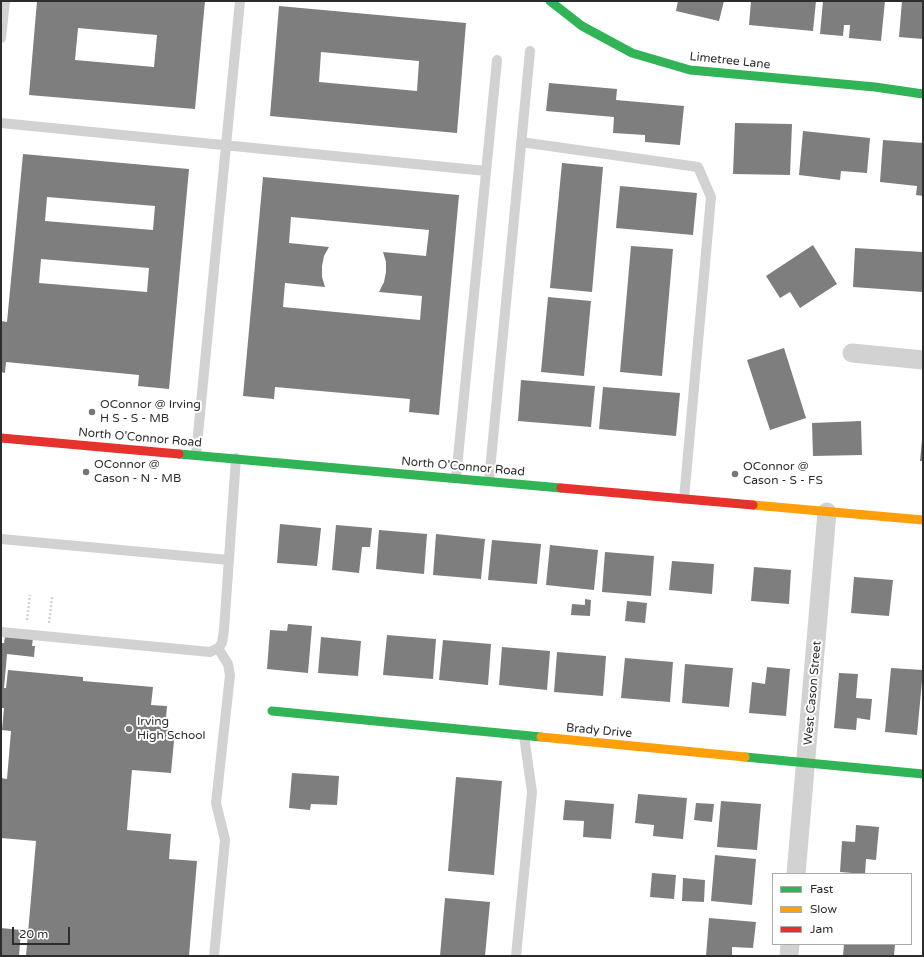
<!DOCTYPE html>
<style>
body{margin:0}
#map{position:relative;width:924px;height:957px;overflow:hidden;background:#fff;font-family:"Varela Round",sans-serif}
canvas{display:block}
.frame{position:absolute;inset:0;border:2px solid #2d2d2d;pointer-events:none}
.legend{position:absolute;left:772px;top:873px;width:140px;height:72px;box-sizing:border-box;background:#fff;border:1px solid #ababab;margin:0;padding:5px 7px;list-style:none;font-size:12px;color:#2d2d2d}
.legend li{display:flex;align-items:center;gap:8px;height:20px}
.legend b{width:20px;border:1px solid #ababab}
.scale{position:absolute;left:12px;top:927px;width:58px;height:18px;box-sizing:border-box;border:2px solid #2d2d2d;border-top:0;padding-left:5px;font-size:12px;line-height:14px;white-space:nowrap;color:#2d2d2d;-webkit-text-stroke:3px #fff;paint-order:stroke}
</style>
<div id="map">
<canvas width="924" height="957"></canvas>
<div class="frame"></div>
<ul class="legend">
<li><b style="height:5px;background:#30b455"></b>Fast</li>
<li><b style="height:5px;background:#ff9f0a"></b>Slow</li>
<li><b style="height:5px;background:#e5322d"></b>Jam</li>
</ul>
<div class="scale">20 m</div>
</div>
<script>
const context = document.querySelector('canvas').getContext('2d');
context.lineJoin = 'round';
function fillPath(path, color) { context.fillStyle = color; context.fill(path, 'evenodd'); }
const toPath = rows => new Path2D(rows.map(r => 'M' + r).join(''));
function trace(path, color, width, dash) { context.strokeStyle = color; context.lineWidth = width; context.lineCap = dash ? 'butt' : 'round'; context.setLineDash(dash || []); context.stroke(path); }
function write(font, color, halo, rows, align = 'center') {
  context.font = font + ' "Varela Round",sans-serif'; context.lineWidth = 4; context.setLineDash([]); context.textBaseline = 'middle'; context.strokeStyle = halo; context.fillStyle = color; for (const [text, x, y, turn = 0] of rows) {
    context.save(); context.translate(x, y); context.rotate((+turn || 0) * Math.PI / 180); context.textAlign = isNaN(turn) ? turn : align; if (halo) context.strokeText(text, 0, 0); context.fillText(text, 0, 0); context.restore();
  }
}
const building = toPath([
 [37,1,205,1,195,109,29,95],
 [78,28,157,35,154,67,75,60],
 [678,1,724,1,719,21,676,11],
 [751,1,816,1,813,31,749,25],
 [823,1,885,1,881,41,849,38,850,25,844,25,843,36,820,34],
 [902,1,923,1,923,39,899,37],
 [279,6,466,23,457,133,270,116],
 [321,52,419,61,417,91,319,82],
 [549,83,617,89,616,100,684,106,680,145,645,142,645,135,613,133,614,117,546,111],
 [735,123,792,124,790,175,733,174],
 [803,131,870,138,867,173,841,171,840,180,799,175],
 [883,140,923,143,923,196,916,195,917,186,880,182],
 [23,154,189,169,169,389,138,386,139,375,6,362,5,373,1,372,1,321,7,322],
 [47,197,155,206,153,230,45,221],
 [41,259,149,268,147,292,39,283],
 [562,163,603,167,592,292,550,288],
 [263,177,459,195,439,415,409,412,410,399,275,387,274,399,243,396],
 [291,217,429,230,426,256,383,252,386,262,386,272,384,282,379,292,422,296,420,320,283,307,285,283,325,287,322,277,322,266,324,256,329,247,289,243],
 [620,186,697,193,693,235,616,228],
 [813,245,837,284,800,308,790,292,780,298,766,276],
 [631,246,673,249,662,376,620,372],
 [855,248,923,252,923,292,853,287],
 [548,297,591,301,584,376,541,372],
 [784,348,806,418,770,430,747,360],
 [521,380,595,386,591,427,518,421],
 [603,387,680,393,676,436,599,429],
 [861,421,862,455,813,456,812,423],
 [922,440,923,440,923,461,920,461],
 [280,524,321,528,317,566,277,563],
 [336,525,372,528,370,547,362,547,359,573,332,570],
 [379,530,427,534,424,574,376,569],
 [436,534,485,539,481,579,433,575],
 [492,540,541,544,537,584,488,580],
 [550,545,598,550,594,590,546,585],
 [605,552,654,556,651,596,602,592],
 [672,561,714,564,712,594,669,590],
 [754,567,791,570,789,604,751,601],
 [854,577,893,580,889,616,851,613],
 [585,599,591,600,590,616,571,615,572,604,585,605],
 [627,601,647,603,645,623,625,621],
 [288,624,312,626,308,673,267,669,270,630,287,631],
 [387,635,436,639,433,679,383,675],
 [5,636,33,638,32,646,35,646,34,657,7,654,4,688,6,688,8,670,83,677,83,681,153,687,151,705,167,706,165,729,175,730,171,773,132,770,127,830,171,834,169,859,197,861,189,956,26,956,36,841,1,838,1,778,7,779,11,731,2,730,4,708,2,708,1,711,1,643,4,643],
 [321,637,361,641,358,676,318,673],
 [443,640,491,644,488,685,439,680],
 [502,647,550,651,547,690,499,685],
 [557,652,606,656,603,696,554,692],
 [625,658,673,662,670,702,621,698],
 [685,664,733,668,729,707,682,703],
 [767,667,790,669,786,716,749,713,752,682,765,684],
 [891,668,923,670,917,735,885,732],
 [839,673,858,674,856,698,872,699,870,720,857,718,856,730,834,728],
 [292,773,339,776,337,805,311,804,310,810,289,808],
 [456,777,502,781,494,875,448,871],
 [638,794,687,798,683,839,653,836,654,825,635,823],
 [565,800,614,804,611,839,583,837,584,821,563,820],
 [721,801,761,804,757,850,717,847],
 [696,803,714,804,712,822,694,820],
 [856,825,879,827,876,860,866,859,865,874,840,872,842,841,855,842],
 [715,855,756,859,752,905,711,901],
 [652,873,676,875,674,899,650,897],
 [683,878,705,880,704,902,682,901],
 [445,898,490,902,485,956,440,956],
 [709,918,756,922,753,948,732,947,732,956,706,956],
 [1,928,21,930,19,956,1,956],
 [844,944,895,944,894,956,843,956]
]);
const path = toPath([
 [27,620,30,595],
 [49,623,52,597]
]);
const lane = toPath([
 [1,38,5,1],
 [1,123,486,171],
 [521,142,698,167,711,197,684,499],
 [196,455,240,1],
 [456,478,497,60],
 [489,481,530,51],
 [1,539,229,560],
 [1,632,210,652,218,648,222,643,224,630,236,458],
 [214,956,225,840,216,803,230,675,228,664,218,648],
 [516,956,532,792,524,736]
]);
const street = toPath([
 [852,353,923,360],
 [796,874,827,512],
 [789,956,790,944]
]);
const fast = toPath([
 [550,1,582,26,632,53,690,70,875,87,923,94],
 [179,454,561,488],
 [272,711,541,737],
 [745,757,923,774]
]);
const slow = toPath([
 [753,505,923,520],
 [541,737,745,757]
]);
const jam = toPath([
 [1,438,179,454],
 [561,488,753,505]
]);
const markers = [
 [92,412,4,"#767676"],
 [86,472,4,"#767676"],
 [735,474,4,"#767676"],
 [129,729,4,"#767676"]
];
const streetNames = [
 ["Limetree Lane",730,61,6],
 ["North O'Connor Road",140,438,5],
 ["North O'Connor Road",463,467,5],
 ["West Cason Street",813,693,-85],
 ["Brady Drive",599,731,5]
];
const poiNames = [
 ["OConnor @ Irving",100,405],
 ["H S - S - MB",100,419],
 ["OConnor @",94,465],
 ["Cason - N - MB",94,479],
 ["OConnor @",743,467],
 ["Cason - S - FS",743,481],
 ["Irving",137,722],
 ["High School",137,736]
];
fillPath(building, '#7e7e7e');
trace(path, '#d2d2d2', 2.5, [2, 2]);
trace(lane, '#d2d2d2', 10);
trace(street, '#d2d2d2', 19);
trace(fast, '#30b455', 9);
trace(slow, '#ff9f0a', 9);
trace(jam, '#e5322d', 9);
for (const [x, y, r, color] of markers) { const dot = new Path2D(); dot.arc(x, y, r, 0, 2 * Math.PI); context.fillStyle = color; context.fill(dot); trace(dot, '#fff', 1.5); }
write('12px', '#2d2d2d', '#fff', streetNames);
write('12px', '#2d2d2d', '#fff', poiNames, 'left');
</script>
